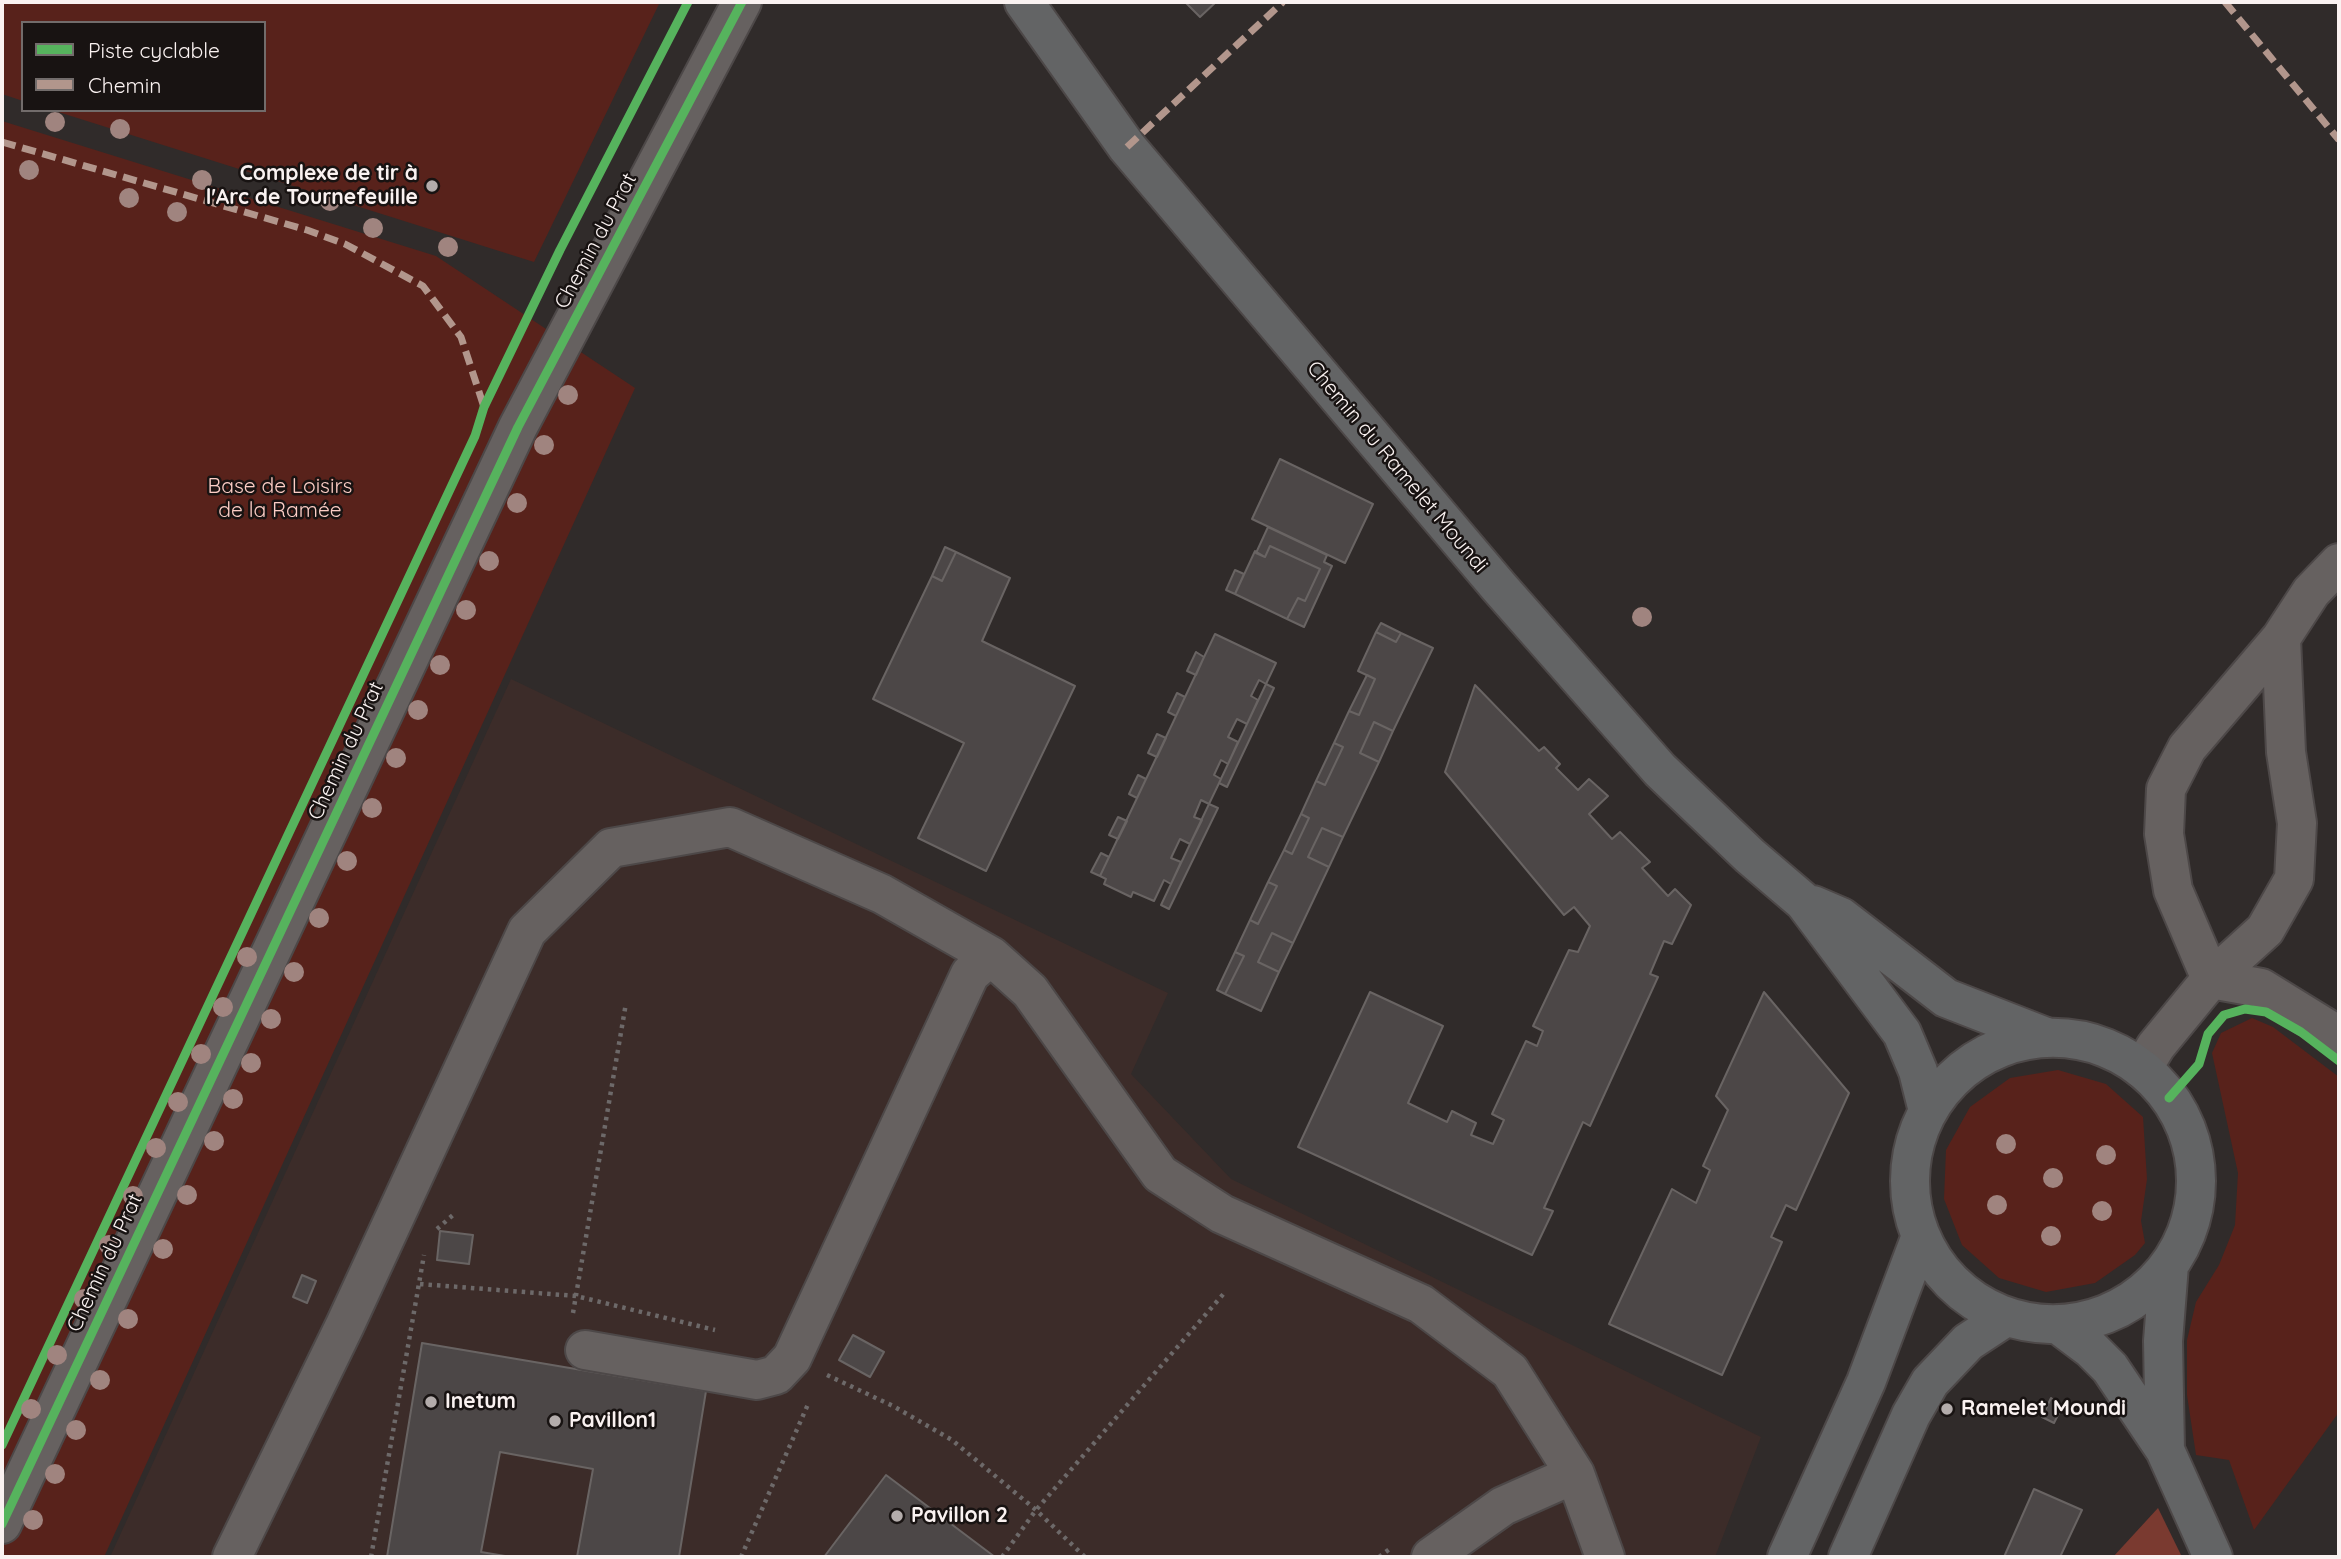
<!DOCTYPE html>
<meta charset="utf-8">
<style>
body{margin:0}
#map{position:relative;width:2341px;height:1559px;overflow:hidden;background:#302b2a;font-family:Quicksand,sans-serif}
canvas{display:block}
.frame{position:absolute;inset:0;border:4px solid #faf2f1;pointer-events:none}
.legend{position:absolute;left:21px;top:21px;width:245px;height:91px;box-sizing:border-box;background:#181312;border:2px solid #726c6b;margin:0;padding:9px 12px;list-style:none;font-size:21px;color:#faf2f1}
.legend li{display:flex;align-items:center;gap:14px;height:35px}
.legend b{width:35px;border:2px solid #726c6b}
</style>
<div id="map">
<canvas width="2341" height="1559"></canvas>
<div class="frame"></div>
<ul class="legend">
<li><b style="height:9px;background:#56b35d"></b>Piste cyclable</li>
<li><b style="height:9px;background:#b2968c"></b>Chemin</li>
</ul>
</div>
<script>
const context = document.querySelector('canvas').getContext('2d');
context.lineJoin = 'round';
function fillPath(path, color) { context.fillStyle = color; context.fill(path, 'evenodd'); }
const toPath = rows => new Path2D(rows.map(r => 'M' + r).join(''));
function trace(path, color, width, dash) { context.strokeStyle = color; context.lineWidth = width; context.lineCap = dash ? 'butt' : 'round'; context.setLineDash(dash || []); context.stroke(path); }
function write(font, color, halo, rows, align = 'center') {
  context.font = font + ' Quicksand,sans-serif'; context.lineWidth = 5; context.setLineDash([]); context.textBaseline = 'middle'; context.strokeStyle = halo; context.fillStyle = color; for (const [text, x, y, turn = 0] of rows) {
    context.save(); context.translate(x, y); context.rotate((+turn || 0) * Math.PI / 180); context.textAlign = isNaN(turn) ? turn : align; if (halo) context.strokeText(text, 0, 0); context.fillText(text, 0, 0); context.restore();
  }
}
const built = toPath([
 [511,679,1168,993,1131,1074,1231,1179,1761,1437,1715,1557,110,1557]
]);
const green = toPath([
 [2,2,660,2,534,262,52,110,264,110,264,23,23,23,23,101,2,94],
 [2,121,436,256,635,388,104,1557,2,1557],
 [2252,1018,2273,1027,2339,1077,2339,1412,2254,1530,2229,1460,2196,1455,2187,1395,2187,1340,2196,1302,2219,1265,2235,1225,2238,1173,2212,1053,2221,1033],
 [2058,1070,2106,1084,2143,1117,2147,1179,2141,1221,2145,1243,2135,1255,2095,1283,2046,1292,1999,1278,1962,1245,1944,1199,1946,1150,1970,1107,2010,1078]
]);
const forest = toPath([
 [2158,1508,2182,1557,2113,1557]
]);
const building = toPath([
 [1185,2,1216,2,1200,17,1185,2],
 [1280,459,1373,504,1345,563,1252,519,1280,459],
 [1268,527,1327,555,1324,562,1332,566,1304,627,1287,619,1298,598,1305,601,1320,569,1270,546,1265,557,1256,553,1268,527],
 [1270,546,1320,569,1305,601,1298,598,1287,619,1235,594,1255,551,1265,557,1270,546],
 [945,547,956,552,942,581,932,576,945,547],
 [956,552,1010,578,982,641,1075,686,986,871,918,838,964,743,873,699,932,576,942,581,956,552],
 [1235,570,1244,574,1235,594,1226,590,1235,570],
 [1381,623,1401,633,1396,642,1376,632,1381,623],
 [1376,632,1396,642,1401,633,1433,648,1393,731,1374,722,1360,753,1379,762,1343,837,1322,828,1308,857,1329,867,1293,943,1272,933,1258,962,1279,972,1261,1011,1225,994,1244,956,1235,952,1250,920,1258,924,1277,886,1268,882,1284,850,1292,854,1309,818,1301,814,1316,781,1325,785,1343,747,1334,743,1349,711,1359,715,1375,679,1358,671,1376,632],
 [1215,634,1276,663,1266,684,1259,680,1251,696,1258,700,1247,724,1237,719,1228,737,1238,742,1228,764,1221,760,1214,775,1221,779,1209,804,1201,800,1194,817,1202,820,1190,844,1180,839,1171,858,1181,862,1171,884,1164,880,1154,901,1133,892,1131,897,1104,884,1106,879,1100,876,1215,634],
 [1196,652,1204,657,1196,675,1187,671,1196,652],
 [1367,675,1375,679,1359,715,1349,711,1367,675],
 [1266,684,1274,688,1227,787,1219,783,1266,684],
 [1475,685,1539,751,1544,747,1560,764,1556,768,1578,790,1589,779,1608,796,1589,814,1612,839,1620,832,1650,862,1642,868,1668,896,1675,889,1691,905,1672,944,1664,941,1650,974,1658,977,1590,1126,1583,1122,1544,1208,1553,1211,1532,1255,1298,1147,1370,992,1443,1026,1408,1103,1447,1122,1452,1111,1476,1123,1471,1135,1493,1144,1504,1120,1492,1114,1526,1041,1537,1046,1543,1031,1533,1026,1569,950,1578,952,1590,926,1574,907,1564,915,1445,772,1475,685],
 [1177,693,1185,697,1176,716,1168,712,1177,693],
 [1374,722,1393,731,1379,762,1360,753,1374,722],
 [1157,734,1166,738,1157,757,1148,753,1157,734],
 [1334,743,1343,747,1325,785,1316,781,1334,743],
 [1138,775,1146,779,1137,798,1129,794,1138,775],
 [1209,804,1218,808,1169,909,1161,905,1209,804],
 [1301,814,1309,818,1292,854,1284,850,1301,814],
 [1118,817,1127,821,1118,839,1109,835,1118,817],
 [1322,828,1343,837,1329,867,1308,857,1322,828],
 [1101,853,1109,857,1100,876,1091,872,1101,853],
 [1268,882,1277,886,1258,924,1250,920,1268,882],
 [1272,933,1293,943,1279,972,1258,962,1272,933],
 [1235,952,1244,956,1225,994,1217,990,1235,952],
 [1764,992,1849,1093,1796,1210,1786,1205,1771,1237,1782,1242,1722,1375,1609,1324,1672,1189,1696,1203,1710,1170,1703,1166,1728,1110,1716,1096,1764,992],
 [440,1231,473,1235,469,1264,437,1260,440,1231],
 [302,1275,316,1281,307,1303,293,1297,302,1275],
 [853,1335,884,1352,870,1377,839,1360,853,1335],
 [422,1343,706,1391,679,1557,577,1557,593,1469,500,1452,481,1552,511,1557,387,1557,422,1343],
 [2051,1398,2063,1405,2054,1423,2042,1417,2051,1398],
 [886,1475,995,1557,824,1557,886,1475],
 [2034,1489,2082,1510,2060,1557,2004,1557,2034,1489]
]);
const path = toPath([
 [437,1229,453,1215],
 [420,1284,576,1296,715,1330],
 [573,1313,626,1003],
 [827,1375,893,1406,952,1440,1036,1510,1085,1557],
 [371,1557,424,1255],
 [741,1557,809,1402],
 [1002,1557,1036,1510,1226,1291],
 [1379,1557,1391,1548]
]);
const minor = toPath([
 [2281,638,2187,748,2166,789,2164,834,2173,890,2211,979,2265,930,2294,879,2297,823,2286,752,2281,638,2311,592,2339,563],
 [2142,1069,2156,1046,2211,979,2261,988,2339,1036],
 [585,1350,757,1380,776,1375,792,1358,970,974,991,956],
 [2,1524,518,427,742,2],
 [232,1557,345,1325,527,931,611,848,730,827,882,894,991,956,1030,991,1160,1174,1222,1214,1421,1304,1510,1371,1575,1474,1605,1557],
 [1431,1557,1503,1506,1575,1474]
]);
const major = toPath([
 [1024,2,1127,147,1499,587,1660,770,1750,856,1804,902,1902,1033,1918,1071,1928,1111],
 [1813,905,1841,917,1946,998,2046,1037],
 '1910 1181a143 143 0 1 1 286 0a143 143 0 1 1-286 0Z',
 [2059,1325,2091,1349,2110,1368,2165,1450,2213,1557],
 [2165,1450,2163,1341,2169,1265],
 [1787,1557,1866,1382,1921,1236],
 [1848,1557,1911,1415,1930,1382,1968,1342,2006,1317]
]);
const quiet = toPath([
 [2225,2,2339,140],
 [2,142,307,230,345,244,423,286,461,337,484,407],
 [1127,147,1283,2]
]);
const cycleway = toPath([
 [2169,1098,2199,1064,2208,1034,2224,1015,2245,1009,2266,1012,2301,1032,2339,1061],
 [2,1445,475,436,484,407,560,250,688,2],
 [2,1524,518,427,742,2]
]);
const trees = [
 [55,122],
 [120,129],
 [29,170],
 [202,180],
 [129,198],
 [330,201],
 [177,212],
 [373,228],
 [448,247],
 [568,395],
 [544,445],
 [517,503],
 [489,561],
 [466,610],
 [1642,617],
 [440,665],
 [418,710],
 [396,758],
 [372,808],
 [347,861],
 [319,918],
 [247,957],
 [294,972],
 [223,1007],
 [271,1019],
 [201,1054],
 [251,1063],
 [233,1099],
 [178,1102],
 [214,1141],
 [2006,1144],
 [156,1148],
 [2106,1155],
 [2053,1178],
 [187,1195],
 [133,1196],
 [1997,1205],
 [2102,1211],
 [2051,1236],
 [109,1245],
 [163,1249],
 [84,1299],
 [128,1319],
 [57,1355],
 [100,1380],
 [31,1409],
 [76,1430],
 [55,1474],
 [33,1520]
];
const markers = [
 [432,186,7,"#b3acab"],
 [431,1402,7,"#b3acab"],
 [1947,1409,7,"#b3acab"],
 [555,1421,7,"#b3acab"],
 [897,1516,7,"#b3acab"]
];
const poiNames = [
 ["Complexe de tir à",418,174,"right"],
 ["l'Arc de Tournefeuille",418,198,"right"],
 ["Inetum",445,1402],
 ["Ramelet Moundi",1961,1409],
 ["Pavillon1",569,1421],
 ["Pavillon 2",911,1516]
];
const streetNames = [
 ["Chemin du Prat",596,241,-62],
 ["Chemin du Ramelet Moundi",1397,467,50],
 ["Chemin du Prat",346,751,-65],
 ["Chemin du Prat",105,1263,-65]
];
const parkNames = [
 ["Base de Loisirs",280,487],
 ["de la Ramée",280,511]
];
fillPath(built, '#3c2c29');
fillPath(green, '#58221b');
fillPath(forest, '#7a3a30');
fillPath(building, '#4c4747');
trace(building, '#696463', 2);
trace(minor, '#4d4848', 42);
trace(major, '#4d4848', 42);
trace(path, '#6d6969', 4.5, [3.5, 5]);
trace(minor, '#666160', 38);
trace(major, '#636465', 38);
trace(quiet, '#b2968c', 7, [14, 7]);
trace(cycleway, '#56b35d', 9);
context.fillStyle = '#a0847f';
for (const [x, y] of trees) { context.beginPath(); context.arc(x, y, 10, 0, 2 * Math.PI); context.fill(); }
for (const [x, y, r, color] of markers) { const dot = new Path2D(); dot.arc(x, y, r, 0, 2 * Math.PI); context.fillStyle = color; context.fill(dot); trace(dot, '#181312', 2.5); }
write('bold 21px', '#faf2f1', '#181312', poiNames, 'left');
write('21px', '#faf2f1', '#181312', streetNames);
write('21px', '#fccdc5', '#181312', parkNames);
</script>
